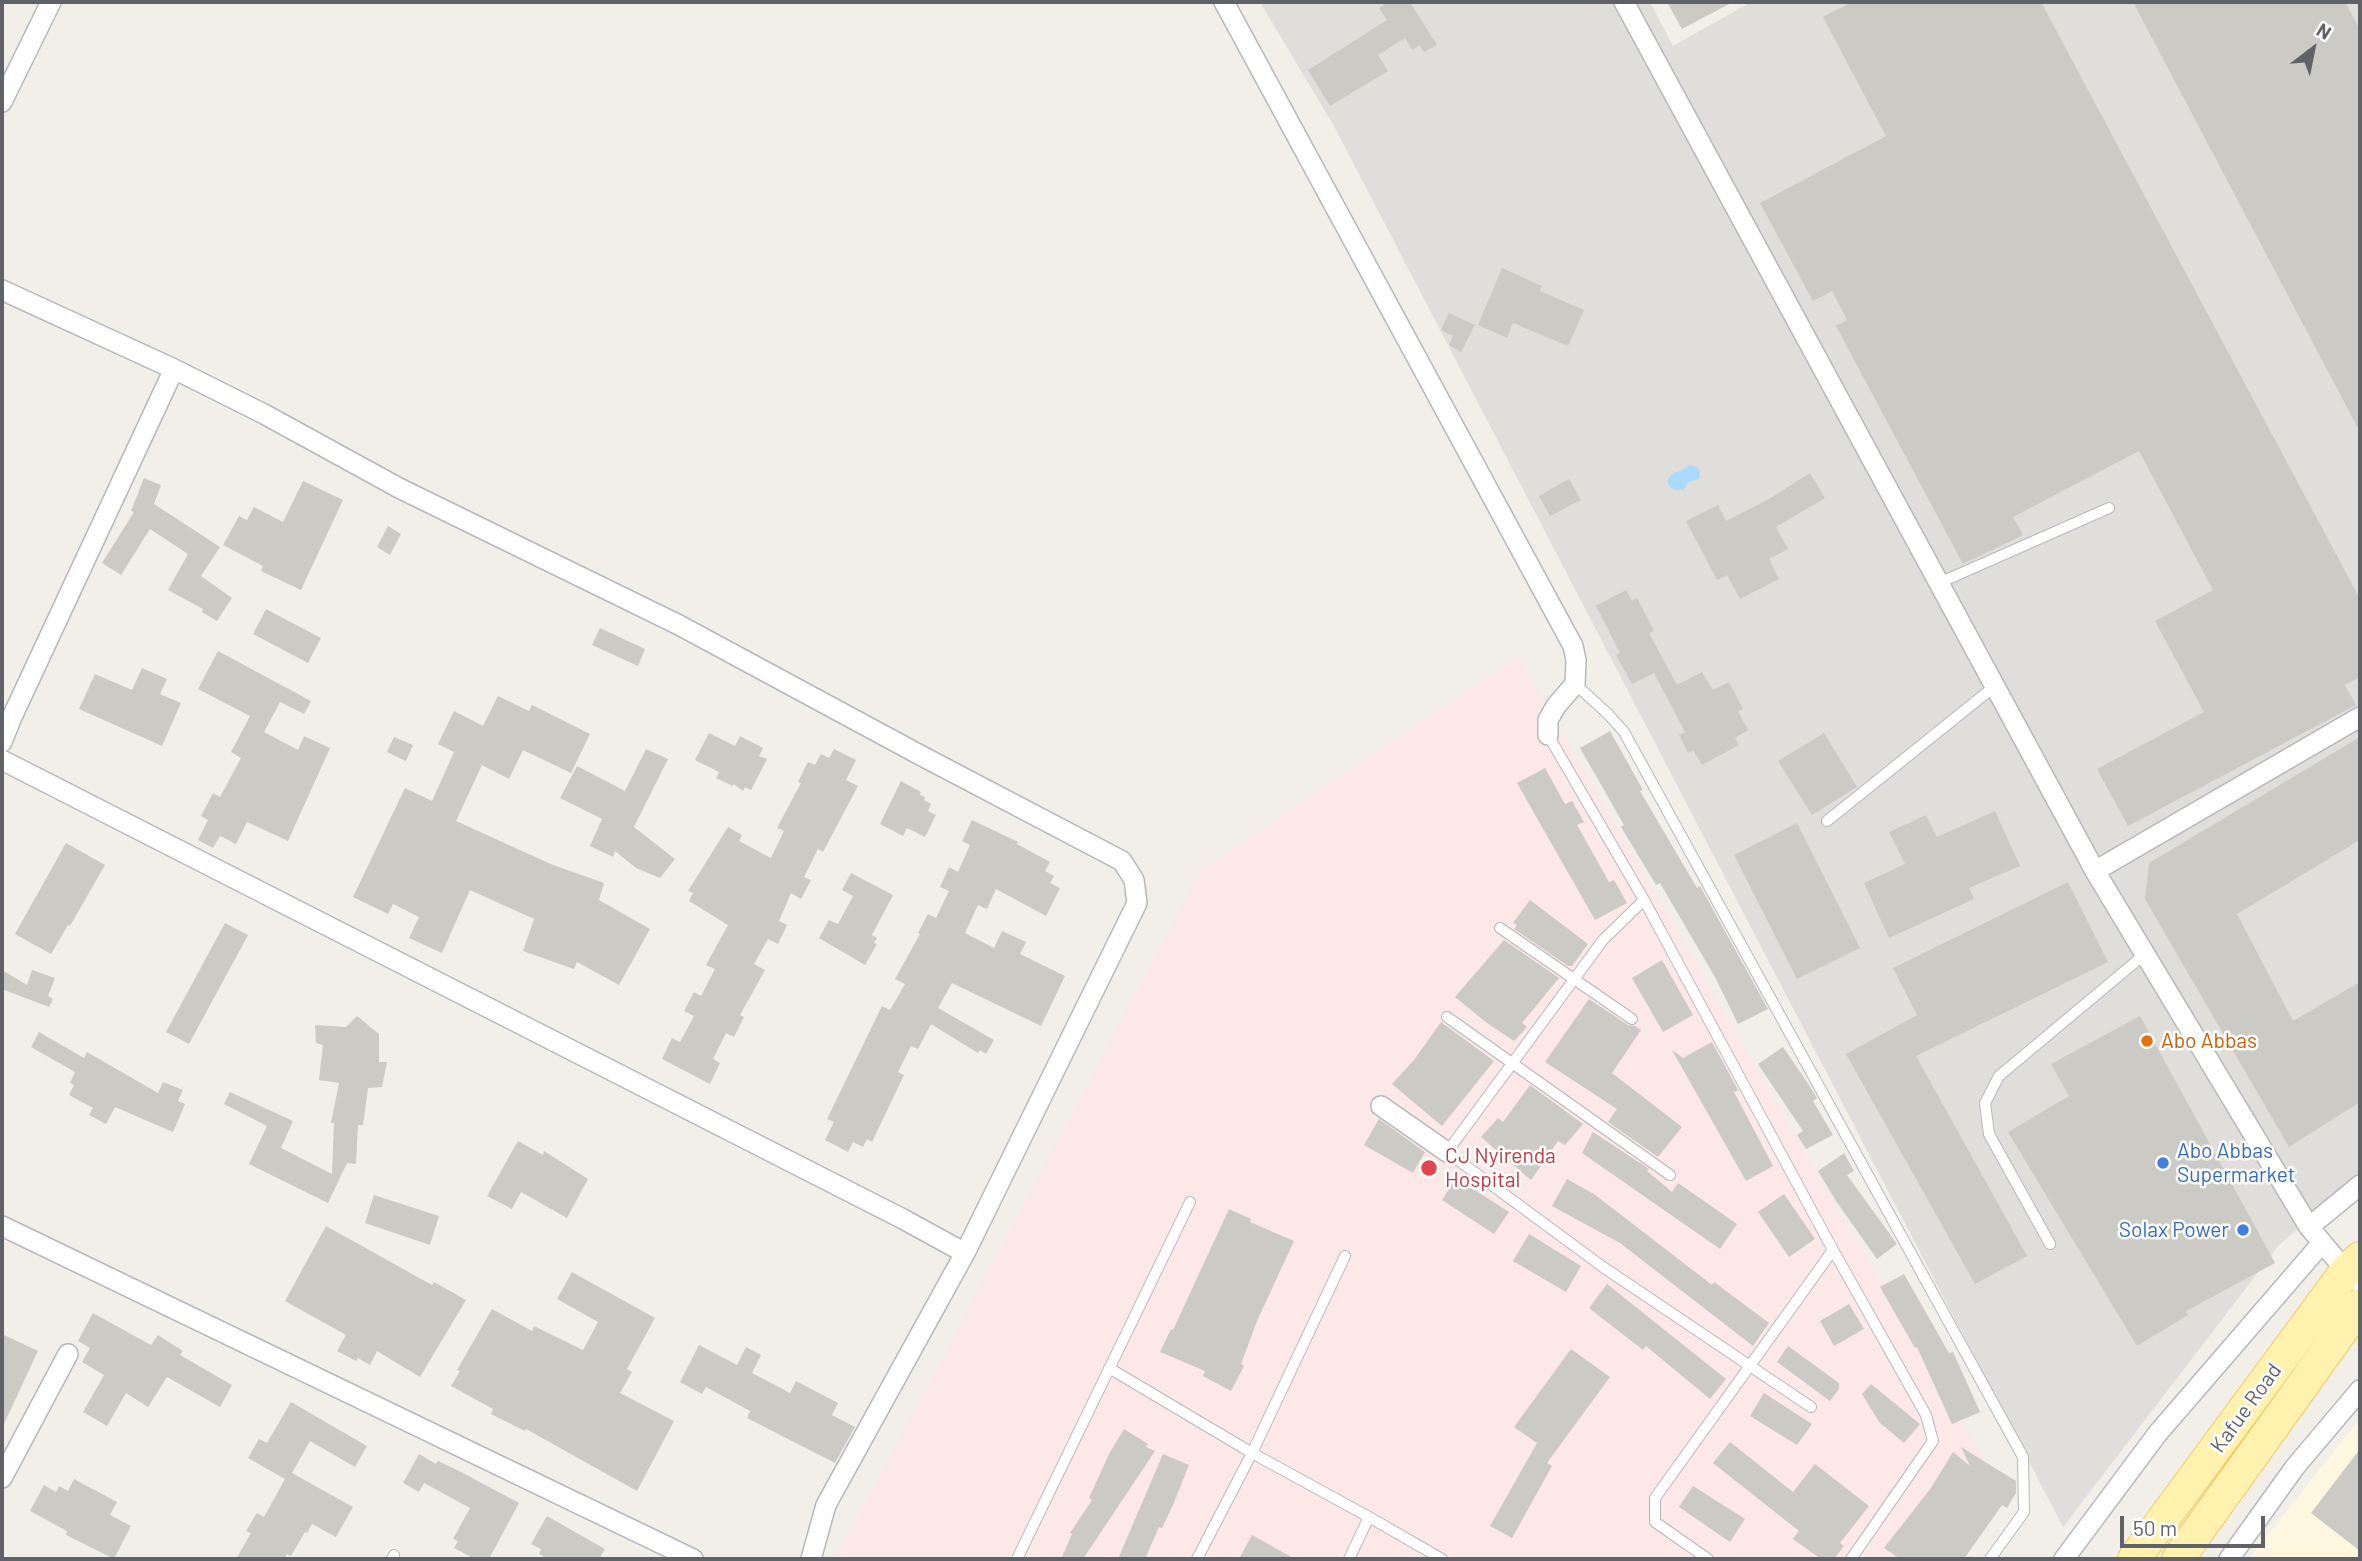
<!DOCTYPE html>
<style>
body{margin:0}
#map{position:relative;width:2362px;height:1561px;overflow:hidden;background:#f1efe8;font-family:Barlow,sans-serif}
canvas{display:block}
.frame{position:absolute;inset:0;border:4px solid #5f6368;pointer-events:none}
.north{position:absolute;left:2278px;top:14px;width:70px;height:70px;-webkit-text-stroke:5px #fff;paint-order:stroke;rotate:32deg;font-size:19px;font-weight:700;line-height:28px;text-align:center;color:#5f6368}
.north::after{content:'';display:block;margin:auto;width:24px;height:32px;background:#5f6368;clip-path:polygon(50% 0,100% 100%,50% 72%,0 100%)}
.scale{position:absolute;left:2120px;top:1516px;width:145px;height:32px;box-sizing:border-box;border:4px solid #5f6368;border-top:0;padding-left:9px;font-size:21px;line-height:24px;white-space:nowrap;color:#5f6368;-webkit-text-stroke:5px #fff;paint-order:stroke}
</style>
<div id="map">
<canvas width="2362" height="1561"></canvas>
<div class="frame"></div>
<div class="north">N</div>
<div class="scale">50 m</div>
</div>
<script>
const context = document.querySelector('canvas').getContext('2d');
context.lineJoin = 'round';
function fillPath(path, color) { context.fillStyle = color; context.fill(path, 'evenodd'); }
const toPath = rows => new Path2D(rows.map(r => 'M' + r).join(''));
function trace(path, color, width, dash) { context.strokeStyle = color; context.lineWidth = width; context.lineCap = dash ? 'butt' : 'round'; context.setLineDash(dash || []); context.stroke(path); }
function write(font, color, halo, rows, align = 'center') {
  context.font = font + ' Barlow,sans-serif'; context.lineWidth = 5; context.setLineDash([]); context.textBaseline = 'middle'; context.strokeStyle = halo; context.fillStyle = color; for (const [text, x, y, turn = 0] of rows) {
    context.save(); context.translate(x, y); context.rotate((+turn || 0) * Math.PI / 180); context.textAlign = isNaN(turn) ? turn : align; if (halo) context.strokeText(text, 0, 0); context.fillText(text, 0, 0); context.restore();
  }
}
const commercial = toPath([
 [2360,1418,2360,1559,2249,1559]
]);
const industrial = toPath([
 [1260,2,1650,2,1673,46,1751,2,2360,2,2360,1176,2279,1245,2063,1527,1335,128]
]);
const medical = toPath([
 [1518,657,1988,1467,1937,1559,836,1559,1202,869]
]);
const water = toPath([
 [1691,465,1697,467,1700,472,1699,479,1688,482,1684,490,1675,490,1670,487,1667,481,1671,475]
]);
const building = toPath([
 [1388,2,1410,2,1437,45,1424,52,1420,45,1412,50,1405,38,1378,55,1388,71,1330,106,1308,70,1387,20,1379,8],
 [1667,2,1733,2,1682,29],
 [1852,2,2041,2,2360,599,2360,677,2345,685,2356,705,2128,826,2097,769,2204,712,2155,621,2213,590,2139,451,2013,517,2023,535,1963,564,1836,326,1847,320,1832,291,1813,301,1760,203,1886,136,1823,17],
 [2133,2,2345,2,2360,30,2360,432],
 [1502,268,1542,286,1540,291,1584,310,1568,346,1513,323,1507,338,1478,325],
 [1449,313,1475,325,1461,352,1449,345,1453,336,1441,330],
 [1810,473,1825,498,1776,527,1788,549,1769,559,1779,579,1740,599,1727,575,1717,580,1686,521,1718,505,1726,521,1769,499],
 [144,478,161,485,154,504,220,547,201,576,232,598,217,621,202,612,203,609,168,590,188,554,150,529,121,575,102,563,134,512,131,511],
 [1569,479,1581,500,1550,516,1539,496],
 [303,481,343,500,301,590,261,571,263,566,223,545,239,516,247,520,254,507,283,522],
 [388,526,401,534,390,555,377,547],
 [1626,590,1632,601,1637,598,1654,631,1649,633,1677,685,1702,672,1713,690,1729,682,1743,709,1738,711,1748,730,1735,738,1739,745,1702,765,1693,750,1688,753,1679,735,1685,732,1654,673,1632,684,1616,655,1620,653,1596,606],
 [266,609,321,638,308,663,253,634],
 [600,628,645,649,638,666,592,645],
 [218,651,311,701,304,714,280,702,264,732,298,750,304,736,330,748,288,841,247,822,236,844,220,836,213,848,198,840,208,820,201,816,213,793,220,797,241,758,231,752,250,716,198,689],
 [142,668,167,679,160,694,181,703,162,746,79,709,95,674,132,690],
 [498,696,529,711,532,705,590,734,571,773,523,750,509,779,482,765,456,821,553,865,604,883,599,900,650,929,619,985,577,962,574,969,523,951,534,919,470,890,442,953,409,938,419,917,393,904,388,914,353,897,405,788,432,801,454,752,438,744,454,711,483,726],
 [1610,731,1643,790,1640,791,1697,888,1700,886,1768,1009,1738,1024,1716,979,1660,883,1656,885,1621,827,1624,825,1580,748],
 [709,733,735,746,740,736,763,748,759,756,767,759,751,790,745,787,743,791,734,784,733,786,716,778,719,772,695,760],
 [1824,733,1857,787,1812,815,1778,761],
 [394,737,413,745,406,761,387,752],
 [2360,737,2360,840,2237,914,2293,1021,2360,982,2360,1102,2289,1147,2145,899,2149,863],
 [646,749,668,759,634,827,675,859,660,878,636,868,615,851,613,857,590,846,602,819,560,798,577,766,625,791],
 [834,749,856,760,846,780,858,786,823,852,818,849,804,877,811,880,801,899,791,893,779,921,787,925,778,944,768,939,754,964,765,970,740,1015,744,1017,734,1037,726,1033,713,1059,720,1063,710,1084,662,1059,672,1038,680,1042,694,1016,684,1011,694,992,701,996,715,969,706,965,728,925,689,901,693,893,688,891,728,827,742,835,739,841,771,858,784,831,777,828,801,783,798,782,808,762,815,765,821,754,829,758],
 [1545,768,1565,804,1572,801,1584,822,1577,825,1609,882,1614,880,1627,903,1595,920,1517,783],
 [901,781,921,792,920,795,925,797,924,800,931,804,928,811,936,815,925,837,907,828,903,836,880,824],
 [1995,811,2020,866,1969,888,1974,899,1889,938,1864,883,1905,864,1889,832,1926,815,1937,837],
 [972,820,1018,842,1017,844,1050,862,1045,871,1054,876,1050,883,1060,888,1046,916,996,889,987,909,978,905,965,933,994,948,1002,931,1026,942,1020,954,1065,976,1041,1026,952,983,938,1008,994,1040,986,1054,980,1050,978,1053,931,1024,918,1049,911,1046,898,1072,904,1075,872,1142,867,1139,863,1147,853,1142,848,1152,825,1140,834,1122,827,1119,882,1006,890,1010,905,984,895,979,920,934,918,933,928,914,936,918,949,891,940,887,949,867,958,872,970,845,962,841],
 [1797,823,1860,948,1797,979,1734,855],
 [66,843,105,865,70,926,68,925,51,954,15,934],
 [851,873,893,895,872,935,877,938,874,943,877,944,865,965,819,938,829,920,838,924,853,896,842,890],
 [2068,882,2108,962,1916,1056,2027,1256,1975,1284,1846,1054,1917,1015,1893,968],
 [1530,900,1588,944,1572,966,1568,966,1514,929,1517,925,1513,923],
 [225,923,248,935,189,1044,166,1032],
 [1504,940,1559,978,1522,1023,1527,1027,1514,1041,1487,1023,1455,997],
 [1662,960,1693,1015,1663,1032,1632,978],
 [2,970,27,985,32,970,55,978,48,996,53,999,49,1007,2,989],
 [1589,999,1628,1025,1635,1026,1641,1030,1612,1073,1682,1127,1658,1157,1608,1122,1617,1109,1545,1062],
 [357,1016,379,1034,379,1062,387,1062,382,1087,368,1088,363,1125,358,1125,356,1164,347,1163,328,1203,249,1164,267,1126,224,1104,230,1092,293,1121,281,1148,332,1174,334,1123,331,1123,339,1083,319,1080,323,1045,316,1043,315,1025,346,1027],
 [2140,1016,2275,1263,2186,1311,2188,1315,2137,1346,2008,1132,2069,1096,2051,1064],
 [1441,1022,1494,1061,1442,1126,1392,1084,1414,1060],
 [39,1032,84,1058,87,1052,158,1093,163,1082,183,1090,178,1101,185,1104,173,1132,115,1107,106,1124,89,1115,93,1108,69,1095,74,1085,70,1083,75,1072,31,1047],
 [1712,1042,1738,1090,1734,1092,1773,1166,1746,1181,1672,1050,1683,1058],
 [1783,1047,1811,1088,1817,1098,1813,1101,1833,1135,1806,1149,1797,1135,1803,1131,1758,1064],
 [1530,1085,1583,1124,1565,1145,1558,1141,1531,1180,1481,1137,1498,1118,1503,1122],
 [1379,1119,1425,1152,1413,1173,1364,1145],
 [1593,1132,1649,1169,1647,1171,1672,1192,1678,1183,1737,1224,1720,1249,1582,1153],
 [518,1141,543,1155,544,1151,588,1179,567,1218,521,1192,512,1209,487,1196],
 [1844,1153,1854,1171,1847,1175,1897,1244,1877,1259,1836,1201,1818,1171],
 [1456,1178,1509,1212,1494,1234,1442,1200],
 [1567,1179,1594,1194,1712,1285,1714,1282,1769,1323,1753,1346,1620,1243,1552,1206],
 [1784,1194,1815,1239,1789,1257,1758,1212],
 [374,1195,439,1216,430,1245,365,1223],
 [1229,1209,1251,1219,1250,1222,1294,1241,1257,1321,1241,1364,1244,1366,1231,1391,1203,1376,1205,1371,1160,1352,1171,1329,1173,1330],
 [326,1226,432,1285,434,1282,466,1300,420,1377,377,1351,370,1365,358,1358,356,1361,337,1351,346,1335,285,1301],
 [1529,1234,1581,1266,1566,1292,1513,1261],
 [572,1272,655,1318,627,1369,632,1372,620,1393,674,1421,637,1491,526,1429,525,1431,491,1414,493,1409,451,1386,460,1371,457,1370,492,1309,532,1331,534,1326,583,1350,598,1322,557,1299],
 [1904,1274,1949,1353,1953,1352,1980,1412,1952,1424,1917,1347,1915,1348,1880,1287],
 [1607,1284,1726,1379,1710,1399,1646,1346,1643,1350,1589,1308],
 [1849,1304,1864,1329,1834,1346,1820,1321],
 [93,1313,151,1345,158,1335,183,1351,180,1355,232,1385,220,1407,167,1377,148,1407,126,1393,107,1426,83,1412,104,1375,82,1362,90,1348,78,1341],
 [2,1334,38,1351,2,1428],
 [699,1345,737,1365,746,1347,761,1355,752,1373,790,1393,796,1381,838,1403,832,1415,855,1427,835,1463,747,1418,750,1411,706,1387,702,1394,680,1382],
 [1788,1346,1839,1383,1839,1389,1830,1401,1777,1362],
 [1571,1349,1610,1377,1547,1463,1552,1466,1512,1538,1490,1526,1537,1443,1514,1427],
 [1871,1384,1920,1424,1904,1443,1879,1422,1862,1394],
 [1764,1393,1812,1424,1797,1445,1750,1416],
 [291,1402,367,1446,355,1467,310,1441,292,1473,353,1507,336,1537,312,1524,307,1533,305,1532,291,1556,287,1554,284,1559,236,1559,251,1533,246,1531,257,1513,264,1517,285,1479,248,1458,259,1439,267,1443],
 [1124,1429,1148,1444,1146,1447,1155,1451,1083,1559,1061,1559,1072,1534,1070,1533,1092,1500,1089,1498,1109,1454],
 [1730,1442,1793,1492,1815,1464,1869,1506,1840,1543,1844,1546,1834,1559,1821,1559,1793,1539,1799,1531,1713,1463],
 [1961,1447,2016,1481,2016,1493,2007,1508,2002,1505,1964,1559,1900,1559,1884,1548,1931,1488,1953,1452,1970,1466],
 [2360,1449,2360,1551,2311,1513],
 [419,1454,436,1464,438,1461,461,1472,519,1503,489,1559,475,1559,454,1548,458,1541,453,1539,470,1508,424,1483,419,1492,403,1483],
 [1163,1454,1189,1465,1173,1505,1162,1528,1159,1527,1145,1559,1118,1559],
 [74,1479,117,1502,110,1515,131,1526,114,1559,66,1535,67,1531,30,1511,44,1485,56,1492,59,1486,68,1491],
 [1693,1486,1745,1519,1730,1542,1679,1507],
 [547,1516,605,1549,599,1559,548,1559,539,1554,541,1549,531,1544],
 [1252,1535,1295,1559,1239,1559]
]);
const lane = toPath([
 [1939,583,2109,508],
 [1575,684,1608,714,1624,732,2023,1457,2024,1512,1990,1559],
 [1548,735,1644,900,1833,1250,1926,1415,1933,1441,1851,1559],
 [1827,821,1995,686],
 [1644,900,1603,940,1447,1152,1603,1267,1811,1407],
 [1500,928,1632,1019],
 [1447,1017,1670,1175],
 [2050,1244,1989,1134,1985,1103,1999,1076,2145,954],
 [1109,1368,1252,1453,1369,1517,1442,1559],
 [392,1559,394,1555],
 [1017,1559,1190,1202],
 [1197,1559,1252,1453,1345,1256],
 [1349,1559,1369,1517],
 [1708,1559,1655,1522,1655,1498,1833,1250]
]);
const street = toPath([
 [1224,2,1573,646,1576,660,1575,684,1556,706,1548,720,1548,735],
 [1624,2,2095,871,2309,1227,2346,1271,2360,1283],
 [2,102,51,2],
 [2,290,174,369],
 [2,742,12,717,174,369,264,414,399,488,679,625,920,755,1122,861,1134,880,1137,903,965,1253,826,1505,811,1559],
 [2,760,903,1219,965,1253],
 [2095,871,2360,717],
 [1381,1106,1447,1152],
 [2,1226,693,1559],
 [2309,1227,2360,1185],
 [2,1478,68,1354],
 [2064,1559,2158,1433,2322,1243],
 [2229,1559,2295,1467,2360,1390]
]);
const primary = toPath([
 [2134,1559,2346,1271,2360,1258],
 [2178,1559,2360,1305]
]);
const markers = [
 [2147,1041,7,"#e8710a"],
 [2163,1163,7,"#3f7fe0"],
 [1429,1168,9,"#e0444e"],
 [2243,1230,7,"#3f7fe0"]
];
const foodNames = [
 ["Abo Abbas",2161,1041]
];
const shopNames = [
 ["Abo Abbas",2177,1151],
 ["Supermarket",2177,1175],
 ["Solax Power",2229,1230,"right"]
];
const healthNames = [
 ["CJ Nyirenda",1445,1156],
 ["Hospital",1445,1180]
];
const streetNames = [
 ["Kafue Road",2246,1408,-54]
];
fillPath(commercial, '#fef7e0');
fillPath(industrial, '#e0deda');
fillPath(medical, '#fce8e6');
fillPath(water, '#aadaff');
fillPath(building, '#cccac5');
trace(lane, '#b5b8bc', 12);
trace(street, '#b5b8bc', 22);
trace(primary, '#f2c960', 34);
trace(lane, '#fff', 10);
trace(street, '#fff', 19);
trace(primary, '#fff2af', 32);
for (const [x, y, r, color] of markers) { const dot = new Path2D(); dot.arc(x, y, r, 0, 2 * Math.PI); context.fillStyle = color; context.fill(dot); trace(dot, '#fff', 2.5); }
write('21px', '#c56008', '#fff', foodNames, 'left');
write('21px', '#366cbe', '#fff', shopNames, 'left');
write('21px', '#be3a42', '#fff', healthNames, 'left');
write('21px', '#5f6368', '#fff', streetNames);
</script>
